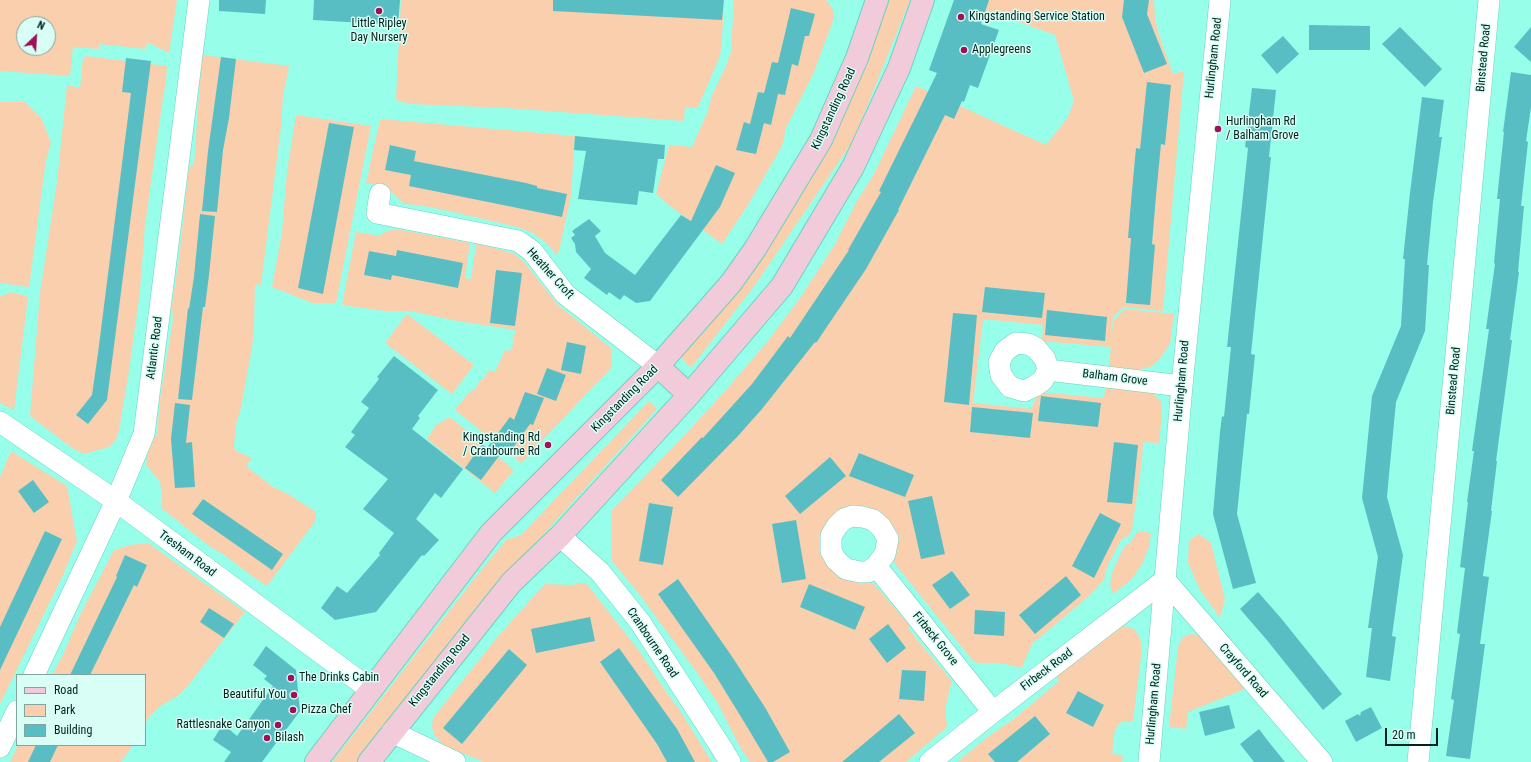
<!DOCTYPE html>
<style>
body{margin:0}
#map{position:relative;width:1531px;height:762px;overflow:hidden;background:#96fee9;font-family:"Roboto Condensed",sans-serif}
canvas{display:block}
.legend{position:absolute;left:16px;top:674px;width:130px;height:72px;box-sizing:border-box;background:#d8fef5;border:1px solid #82a69f;margin:0;padding:5px 7px;list-style:none;font-size:12px;color:#00221d}
.legend li{display:flex;align-items:center;gap:8px;height:20px}
.legend b{width:20px;border:1px solid #82a69f}
.north{position:absolute;left:16px;top:16px;width:40px;height:40px;box-sizing:border-box;background:#d8fef5;border:1px solid #82a69f;border-radius:50%;rotate:25deg;font-size:11px;font-weight:700;line-height:16px;text-align:center;color:#00221d}
.north::after{content:'';display:block;margin:auto;width:14px;height:18px;background:#a10f56;clip-path:polygon(50% 0,100% 100%,50% 72%,0 100%)}
.scale{position:absolute;left:1385px;top:728px;width:53px;height:18px;box-sizing:border-box;border:2px solid #00221d;border-top:0;padding-left:5px;font-size:12px;line-height:14px;white-space:nowrap;color:#00221d;-webkit-text-stroke:3px #d8fef5;paint-order:stroke}
</style>
<div id="map">
<canvas width="1531" height="762"></canvas>
<ul class="legend">
<li><b style="height:5px;background:#f2cbda"></b>Road</li>
<li><b style="height:11px;background:#facfae"></b>Park</li>
<li><b style="height:11px;background:#59bec3"></b>Building</li>
</ul>
<div class="north">N</div>
<div class="scale">20 m</div>
</div>
<script>
const context = document.querySelector('canvas').getContext('2d');
context.lineJoin = 'round';
function fillPath(path, color) { context.fillStyle = color; context.fill(path, 'evenodd'); }
const toPath = rows => new Path2D(rows.map(r => 'M' + r).join(''));
function trace(path, color, width, dash) { context.strokeStyle = color; context.lineWidth = width; context.lineCap = dash ? 'butt' : 'round'; context.setLineDash(dash || []); context.stroke(path); }
function write(font, color, halo, rows, align = 'center') {
  context.font = font + ' "Roboto Condensed",sans-serif'; context.lineWidth = 3; context.setLineDash([]); context.textBaseline = 'middle'; context.strokeStyle = halo; context.fillStyle = color; for (const [text, x, y, turn = 0] of rows) {
    context.save(); context.translate(x, y); context.rotate((+turn || 0) * Math.PI / 180); context.textAlign = isNaN(turn) ? turn : align; if (halo) context.strokeText(text, 0, 0); context.fillText(text, 0, 0); context.restore();
  }
}
const green = toPath([
 [0,0,177,0,169,53,147,42,146,49,99,44,99,49,73,47,70,76,0,71],
 [24,24,48,24,48,48,24,48],
 [401,0,724,0,722,39,720,56,698,107,685,108,684,121,506,108,410,104,396,100],
 [734,0,826,0,829,3,833,10,834,18,814,72,786,128,782,146,748,205,722,244,666,203,656,194,669,145,692,147,708,111,712,95,726,66,731,52],
 [888,0,910,0,853,141,755,285,691,368,681,357,735,290,885,8],
 [956,0,1154,0,1155,19,1159,35,1173,74,1184,71,1163,311,1124,307,1113,317,1112,335,1114,321,1125,309,1174,314,1170,344,1158,361,1150,367,1137,370,1109,367,1111,347,1042,341,1043,325,983,319,973,403,1031,409,1039,392,1104,398,1106,384,1143,387,1154,394,1161,402,1162,414,1159,443,1143,442,1142,460,1132,529,1129,535,1121,540,1114,553,1107,567,1104,580,1089,596,1032,644,1022,667,1018,667,1000,663,978,663,973,661,895,564,882,517,824,536,868,581,874,584,910,626,908,628,919,642,952,681,945,708,947,727,906,762,750,762,740,747,717,702,695,670,639,594,611,560,611,511,681,439,726,390,768,341,800,298,834,246,856,203,875,172,916,86,1046,145,1068,117,1074,101,1055,35],
 [202,55,289,66,283,96,281,127,261,285,255,284,254,330,252,347,241,408,236,424,234,447,236,451,252,458,246,466,273,487,288,494,316,512,316,520,267,586,252,576,223,554,209,546,165,511,161,508,162,496,160,482,146,465,150,436,157,435,160,399,173,320,172,306,179,258,189,167,194,164],
 [86,56,167,66,166,82,163,98,145,225,140,291,129,371,119,430,116,440,109,447,84,454,72,448,30,416,40,293,57,182,67,85,80,88,83,59],
 [0,102,25,102,42,119,51,143,46,160,29,287,0,283],
 [296,115,371,126,336,303,312,303,272,287,282,232,287,171],
 [380,119,575,136,571,196,559,251,557,255,546,243,533,233,517,227,444,210,418,205,404,204,394,194,382,186,366,183],
 [395,229,470,243,465,278,471,279,476,244,491,247,515,254,524,262,558,305,611,348,612,367,521,463,455,410,472,389,474,391,481,379,483,380,489,370,495,372,505,350,510,351,515,341,512,341,516,330,457,321,410,311,385,311,342,305,356,232,381,236,382,233],
 [10,292,28,296,14,410,0,403,0,296,3,296],
 [407,314,474,365,452,394,385,343],
 [649,401,657,409,522,558,360,762,332,762,475,578,506,540,521,535],
 [450,417,514,470,495,493,427,439,436,425],
 [11,451,67,486,77,541,64,573,0,704,0,477],
 [1138,531,1151,533,1149,547,1142,564,1131,580,1113,594,1110,584,1113,570,1124,547,1131,542],
 [1199,534,1211,543,1225,599,1220,618,1200,590,1188,563,1189,540],
 [148,543,245,612,187,687,176,697,160,706,149,717,145,725,145,675,52,675,62,657,81,613,114,550,130,545],
 [579,583,586,583,640,652,669,696,679,709,712,762,484,762,444,746,434,735,432,726,433,718,500,634,545,584,572,585],
 [1124,626,1134,629,1140,638,1142,648,1133,722,1122,721,1115,729,1112,754,1123,755,1122,762,957,762,989,736,1015,718,1059,681,1056,676,1114,630],
 [1190,634,1197,635,1206,639,1245,689,1188,712,1186,729,1169,727,1178,647,1182,638],
 [18,745,133,745,121,762,10,762]
]);
const building = toPath([
 [219,0,266,0,265,14,219,11],
 [314,0,400,0,398,25,313,20],
 [553,0,724,0,722,20,553,11],
 [954,0,989,0,981,24,999,30,978,88,970,85,964,102,962,101,954,119,945,115,898,210,899,210,866,269,816,343,815,342,762,409,737,437,678,497,661,480,702,437,703,438,752,384,788,336,790,338,849,250,848,250,881,192,879,191,937,73,929,70],
 [1124,0,1149,0,1147,14,1167,64,1144,73,1122,17],
 [791,8,815,14,809,36,805,36,798,66,792,64,785,95,778,94,771,125,764,123,756,154,736,150,744,122,750,124,758,92,764,93,772,62,778,63],
 [1309,25,1370,26,1370,50,1309,50],
 [1400,27,1442,69,1425,87,1382,44],
 [1531,27,1531,62,1514,47],
 [1283,36,1299,54,1277,74,1261,55],
 [221,57,236,59,229,118,223,150,217,212,202,211,208,151],
 [126,58,151,61,107,400,88,424,76,415,92,395,98,353,131,93,122,92],
 [1511,72,1531,75,1531,107,1526,141,1528,142,1521,206,1524,206,1518,272,1519,272,1510,340,1512,340,1496,461,1497,461,1491,511,1492,511,1483,576,1489,577,1480,644,1485,644,1470,759,1446,756,1454,700,1451,699,1460,634,1457,633,1465,568,1460,567,1468,502,1467,502,1474,451,1472,451,1489,329,1486,329,1495,264,1494,263,1500,199,1497,199,1504,132,1503,132],
 [1147,82,1171,85,1165,145,1161,144,1156,196,1152,244,1155,245,1150,305,1126,303,1131,238,1128,238,1131,202,1136,148,1140,149],
 [1252,88,1276,90,1269,157,1271,157,1251,354,1255,355,1249,414,1247,414,1237,514,1256,583,1233,589,1213,514,1220,432,1222,416,1224,417,1231,347,1227,347,1248,148,1245,147],
 [1422,97,1444,100,1439,137,1442,137,1433,202,1427,265,1429,265,1425,331,1396,402,1389,475,1387,497,1403,555,1392,636,1396,637,1390,681,1366,677,1372,628,1368,628,1378,557,1362,498,1372,396,1401,326,1405,259,1403,259,1410,193],
 [329,123,354,127,323,294,298,288],
 [575,136,665,145,664,159,658,159,653,193,639,191,637,205,578,199,586,151,574,150],
 [390,145,416,151,414,161,526,183,537,186,537,188,567,194,562,217,409,186,411,175,385,170],
 [716,165,735,173,720,207,650,301,636,303,624,295,620,300,609,292,607,295,584,278,591,269,576,252,575,244,571,238,575,235,572,231,589,219,601,231,595,236,605,253,635,275,681,215,691,221],
 [200,214,215,216,209,275,205,307,203,307,192,400,178,399,188,308,189,309,194,277],
 [397,250,463,263,458,288,392,275,391,280,364,275,369,251,396,256],
 [496,270,522,273,515,326,490,323],
 [985,287,1045,293,1042,318,982,312],
 [1047,310,1107,317,1105,341,1045,335],
 [953,313,977,315,969,405,944,402],
 [567,342,586,346,581,374,561,370],
 [394,356,438,390,418,416,420,418,412,429,463,469,441,498,435,493,416,519,439,540,424,556,422,555,376,612,335,620,321,608,337,586,347,593,380,555,379,553,394,533,363,509,388,479,345,447,355,435,351,432,369,408,361,402,379,379,377,377],
 [547,368,566,375,556,401,537,394],
 [525,392,544,398,533,425,530,424,510,452,505,448,481,480,465,468,482,444,487,448,510,417,514,420],
 [1041,396,1101,403,1098,427,1038,421],
 [175,403,190,405,186,443,192,442,195,487,175,488,171,439],
 [972,407,1033,413,1030,438,970,432],
 [1114,442,1138,445,1132,504,1107,502],
 [859,453,914,475,905,497,849,476],
 [830,457,846,476,800,514,785,496],
 [33,480,49,502,34,513,18,491],
 [932,496,945,554,921,559,908,501],
 [203,499,283,554,272,570,192,514],
 [649,503,673,507,663,565,639,561],
 [1100,513,1121,524,1094,578,1072,566],
 [796,520,806,579,782,583,772,524],
 [45,531,62,539,0,670,0,627],
 [125,555,147,565,137,587,134,585,90,675,70,675,117,577,116,576],
 [952,571,970,595,950,609,932,585],
 [1066,576,1081,595,1035,634,1019,615],
 [678,579,733,658,766,709,790,752,773,762,768,762,746,725,714,673,658,594],
 [809,584,865,607,855,630,800,607],
 [1258,592,1280,617,1342,694,1323,710,1266,639,1240,609],
 [209,608,234,624,224,638,200,622],
 [975,610,1005,612,1004,636,974,634],
 [590,617,595,641,536,653,531,629],
 [888,624,906,648,887,663,869,639],
 [266,646,296,670,300,711,262,762,224,762,231,752,213,740,223,724,237,736,273,686,264,679,267,676,253,665],
 [619,648,677,729,695,762,667,762,657,744,600,662],
 [509,649,527,665,462,744,443,728],
 [902,670,926,671,924,701,899,699],
 [1078,691,1104,705,1093,727,1066,713],
 [1229,705,1235,728,1205,736,1199,712],
 [1371,707,1382,728,1356,742,1345,721,1358,714,1360,716,1361,712],
 [899,714,915,733,879,762,842,762],
 [1035,716,1050,734,1017,762,995,762,988,754],
 [1259,729,1268,741,1285,762,1254,762,1240,744],
 [36,745,58,745,50,762,28,762]
]);
const minor = toPath([
 [380,194,377,213,518,241,532,251,565,294,658,366],
 [1048,370,1043,380,1035,386,1024,391,1010,387,1001,375,999,362,1005,351,1016,343,1028,344,1036,348,1045,359,1048,370,1182,386],
 [0,422,116,501,371,690],
 [560,536,600,572,640,622,721,747,730,762],
 [876,566,868,572,860,572,846,569,836,560,831,551,831,536,837,526,844,519,853,516,863,517,873,520,881,527,888,539,885,554,876,566,993,712],
 [34,675,116,501,144,434,199,0],
 [392,732,455,762],
 [0,747,17,711],
 [930,762,993,712,1165,580,1322,762],
 [1149,762,1182,386,1220,0],
 [1418,762,1489,0]
]);
const secondary = toPath([
 [658,366,689,395],
 [316,762,491,533,658,366,731,283,755,249,821,140,857,58,877,0],
 [369,762,511,583,560,536,689,395,782,286,853,167,899,68,923,0]
]);
const markers = [
 [379,11,4,"#a10f56"],
 [961,17,4,"#a10f56"],
 [964,50,4,"#a10f56"],
 [1218,129,4,"#a10f56"],
 [548,445,4,"#a10f56"],
 [291,678,4,"#a10f56"],
 [294,695,4,"#a10f56"],
 [293,710,4,"#a10f56"],
 [278,725,4,"#a10f56"],
 [267,738,4,"#a10f56"]
];
const poiNames = [
 ["Kingstanding Service Station",969,17],
 ["Little Ripley",379,24,"center"],
 ["Day Nursery",379,38,"center"],
 ["Applegreens",972,50],
 ["Hurlingham Rd",1226,122],
 ["/ Balham Grove",1226,136],
 ["Kingstanding Rd",540,438,"right"],
 ["/ Cranbourne Rd",540,452,"right"],
 ["The Drinks Cabin",299,678],
 ["Beautiful You",286,695,"right"],
 ["Pizza Chef",301,710],
 ["Rattlesnake Canyon",270,725,"right"],
 ["Bilash",275,738]
];
const streetNames = [
 ["Hurlingham Road",1214,58,-84],
 ["Binstead Road",1484,58,-85],
 ["Kingstanding Road",834,109,-65],
 ["Heather Croft",550,274,48],
 ["Atlantic Road",155,348,-83],
 ["Balham Grove",1115,378,7],
 ["Hurlingham Road",1182,381,-85],
 ["Binstead Road",1454,381,-85],
 ["Kingstanding Road",625,399,-45],
 ["Tresham Road",187,554,37],
 ["Firbeck Grove",935,639,51],
 ["Cranbourne Road",652,643,56],
 ["Firbeck Road",1047,670,-37],
 ["Kingstanding Road",440,671,-51],
 ["Crayford Road",1243,671,49],
 ["Hurlingham Road",1154,704,-85]
];
fillPath(green, '#facfae');
fillPath(building, '#59bec3');
trace(minor, '#6ad3bf', 22);
trace(secondary, '#6ad3bf', 24);
trace(minor, '#fff', 21);
trace(secondary, '#f2cbda', 22);
for (const [x, y, r, color] of markers) { const dot = new Path2D(); dot.arc(x, y, r, 0, 2 * Math.PI); context.fillStyle = color; context.fill(dot); trace(dot, '#d8fef5', 1.5); }
write('12px', '#00221d', '#d8fef5', poiNames, 'left');
write('12px', '#00221d', '#d8fef5', streetNames);
</script>
